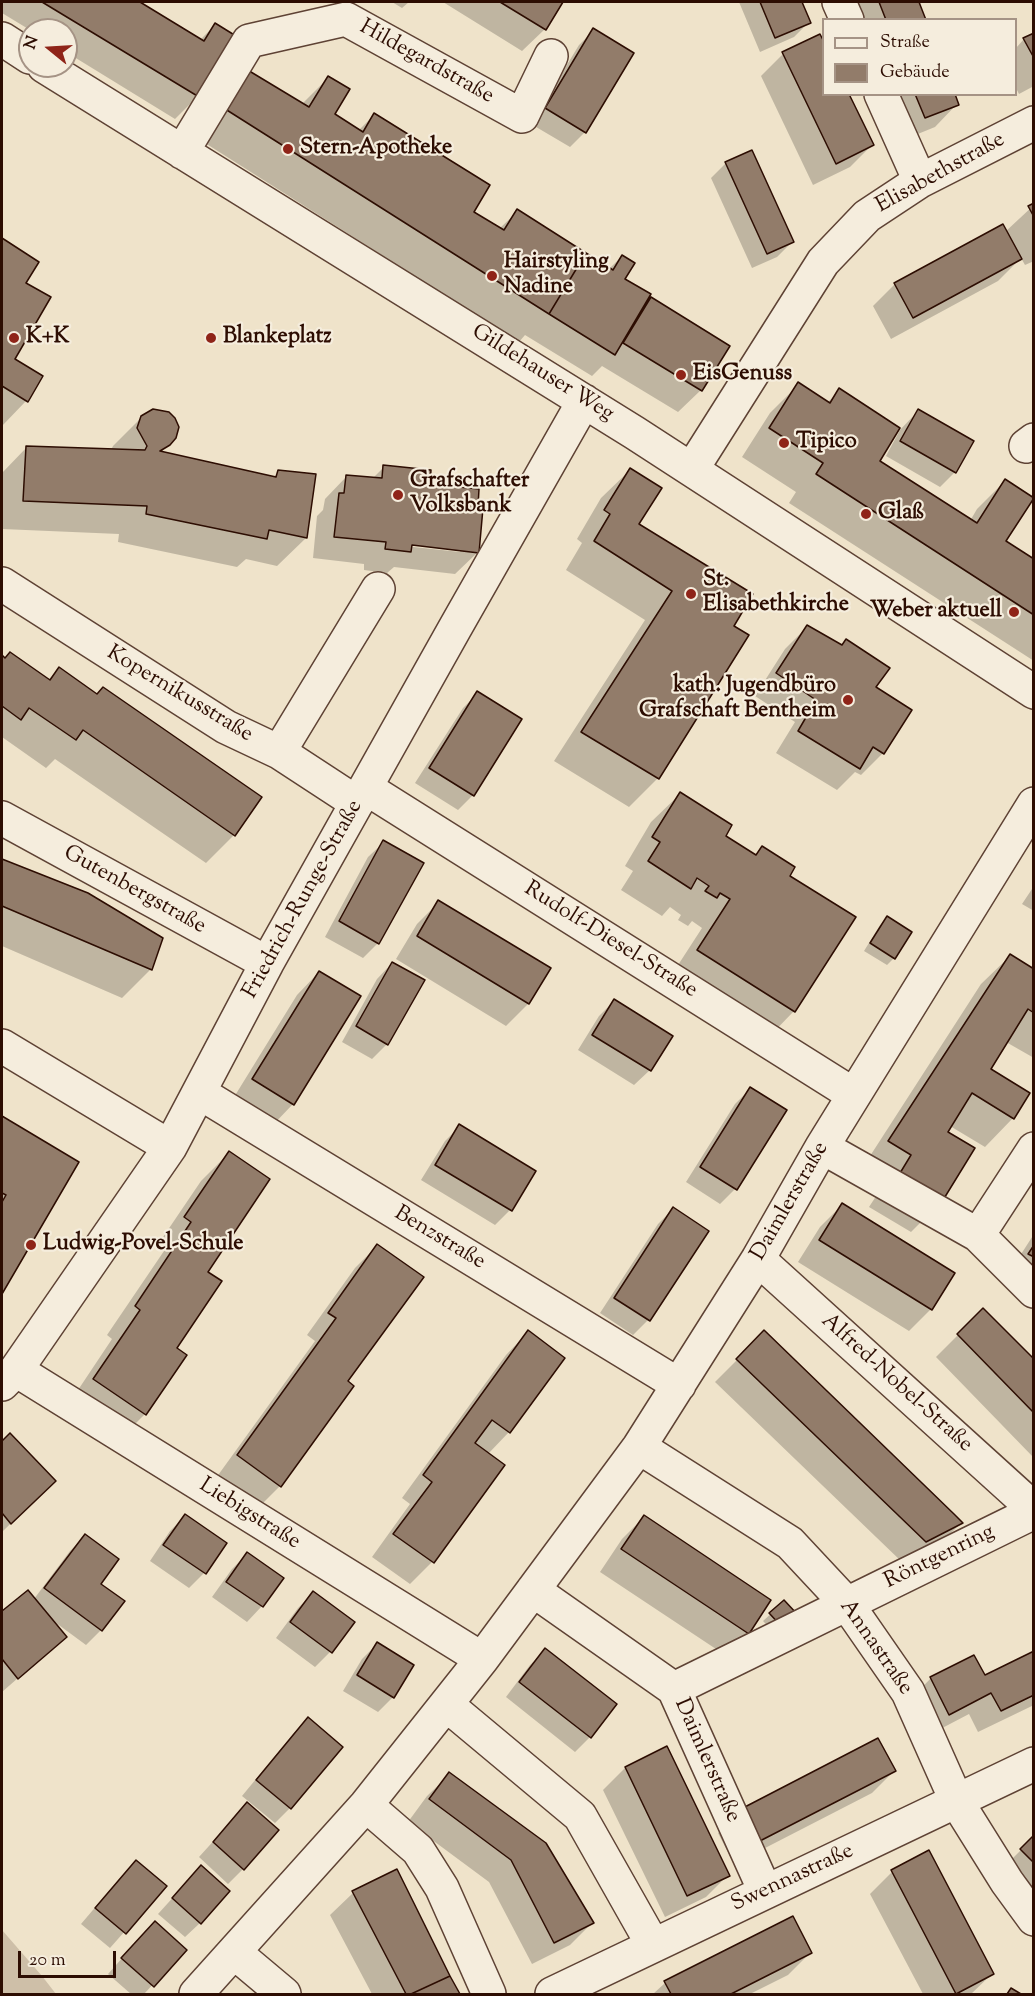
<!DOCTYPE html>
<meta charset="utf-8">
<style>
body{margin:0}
#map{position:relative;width:1035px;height:1996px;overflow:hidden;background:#efe3ca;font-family:"Sorts Mill Goudy",serif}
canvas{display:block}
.frame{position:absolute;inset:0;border:3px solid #2d0d02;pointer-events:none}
.legend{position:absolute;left:822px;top:18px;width:195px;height:78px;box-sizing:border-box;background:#f5eddd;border:2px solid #a59385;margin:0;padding:8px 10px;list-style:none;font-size:18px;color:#2d0d02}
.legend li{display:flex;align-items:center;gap:12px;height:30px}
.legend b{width:30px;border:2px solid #a59385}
.north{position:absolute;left:18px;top:18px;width:60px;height:60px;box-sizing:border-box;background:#f5eddd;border:2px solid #a59385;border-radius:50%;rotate:288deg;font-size:16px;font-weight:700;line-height:24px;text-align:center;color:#2d0d02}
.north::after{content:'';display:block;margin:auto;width:21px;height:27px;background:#8f2418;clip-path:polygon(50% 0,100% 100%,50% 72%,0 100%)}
.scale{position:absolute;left:18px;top:1951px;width:98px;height:27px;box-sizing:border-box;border:3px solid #2d0d02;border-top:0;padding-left:8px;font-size:18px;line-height:21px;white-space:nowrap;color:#2d0d02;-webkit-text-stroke:4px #f5eddd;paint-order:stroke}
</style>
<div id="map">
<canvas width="1035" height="1996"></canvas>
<div class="frame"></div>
<ul class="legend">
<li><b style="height:8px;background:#f5eddd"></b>Straße</li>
<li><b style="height:16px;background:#927c6a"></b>Gebäude</li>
</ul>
<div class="north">N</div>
<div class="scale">20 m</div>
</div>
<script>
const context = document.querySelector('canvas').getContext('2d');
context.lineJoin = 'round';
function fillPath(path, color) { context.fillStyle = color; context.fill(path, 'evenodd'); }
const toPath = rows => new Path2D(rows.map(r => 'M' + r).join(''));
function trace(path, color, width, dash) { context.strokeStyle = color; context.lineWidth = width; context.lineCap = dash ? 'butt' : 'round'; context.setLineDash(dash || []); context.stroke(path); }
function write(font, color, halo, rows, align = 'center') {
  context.font = font + ' "Sorts Mill Goudy",serif'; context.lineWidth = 4.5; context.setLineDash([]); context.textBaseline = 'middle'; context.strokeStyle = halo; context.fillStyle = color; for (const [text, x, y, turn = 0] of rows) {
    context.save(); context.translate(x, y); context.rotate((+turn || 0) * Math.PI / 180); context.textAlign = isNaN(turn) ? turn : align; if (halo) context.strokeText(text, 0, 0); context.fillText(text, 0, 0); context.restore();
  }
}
const green = toPath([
 [2,1930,42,1976,56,1994,2,1994]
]);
const shadow = toPath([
 [2,2,137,2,200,40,215,25,197,97,175,119,66,52,66,30,30,30,2,13],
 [392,2,409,2,402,8],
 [443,2,561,2,545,29,522,51],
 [739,2,801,2,809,22,794,37,760,52],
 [849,2,917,2,924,20,856,20],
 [594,30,585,132,570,147,531,124,579,45],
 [1034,34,1034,86,1019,94,1016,88,1016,48,1024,39],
 [819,36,824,94,872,145,850,167,813,185,761,76,783,54],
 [328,78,332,115,358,131,374,115,472,212,499,229,518,211,609,269,622,256,623,279,650,295,649,298,728,346,701,390,678,412,602,366,592,376,525,335,519,342,194,136,217,99,301,105],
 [885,94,953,94,957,104,935,127,903,140],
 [726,163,792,242,777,257,752,268,711,178],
 [1034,205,1034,261,1025,265,1021,258,998,281,891,339,873,306,895,284,1005,232],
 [2,240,37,262,24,283,12,359,26,401,2,426],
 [799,384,827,403,840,390,900,430,918,411,955,472,940,487,886,456,900,430,898,429,877,461,970,521,977,509,1005,481,1004,541,1034,561,1034,661,789,503,796,492,742,457,770,413],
 [142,417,169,444,160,452,273,478,279,472,306,538,277,566,246,559,237,567,118,542,119,534,2,529,2,473,27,447,111,450,113,446],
 [384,467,428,486,478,552,455,574,394,567,387,573,364,570,364,564,313,558,317,516,323,510,325,499,347,476,372,479],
 [404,543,460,549,460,552,404,546],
 [630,470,637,525,732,626,658,778,629,807,554,761,645,620,566,570,582,543,577,539,601,498],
 [807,627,840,646,846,641,874,687,883,753,861,775,855,772,837,790,776,753,795,722,755,696,785,649],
 [2,657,48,680,59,669,96,695,234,835,206,863,55,759,46,768,2,737],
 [478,693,473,795,458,810,415,783,463,708],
 [680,794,723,836,754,856,762,848,788,876,794,1011,766,1040,669,979,702,928,692,921,688,926,678,920,681,915,670,907,662,916,621,890,633,871,625,866,651,822],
 [384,842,378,943,363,958,325,937,368,857],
 [2,861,87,895,151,969,122,998,2,946],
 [1034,886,1034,911,1022,904],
 [439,902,549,968,528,1004,506,1026,396,959,417,924],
 [887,918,894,958,887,965,864,951,880,925],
 [1010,956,1034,970,1034,1058,1006,1042,989,1069,1013,1118,985,1147,950,1126,946,1132,939,1204,911,1232,869,1207,884,1184,861,1170,981,984],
 [392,963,387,1044,372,1059,342,1042,377,979],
 [319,972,293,1104,271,1127,231,1102,297,995],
 [614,1001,671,1036,650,1070,634,1085,578,1050,599,1016],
 [750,1089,735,1189,720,1204,686,1182,735,1104],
 [2,1118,77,1162,2,1291],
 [460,1126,510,1210,495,1225,421,1180,445,1141],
 [229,1153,206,1272,145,1414,116,1443,66,1408,112,1339,107,1335,164,1251,157,1246,201,1181],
 [842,1205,931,1309,909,1331,798,1262,820,1227],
 [673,1209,707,1231,648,1320,633,1335,600,1313,658,1224],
 [1034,1234,1034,1293,1007,1276],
 [377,1246,346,1382,280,1486,258,1508,216,1478,315,1341,307,1335,355,1268],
 [983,1310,1034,1361,1034,1458,936,1357],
 [528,1332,509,1432,488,1454,503,1465,432,1562,410,1584,372,1557,410,1504,402,1498,506,1355],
 [742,1355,961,1523,939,1545,903,1563,715,1382],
 [10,1435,39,1496,2,1532,2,1443],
 [185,1516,225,1543,204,1573,189,1588,150,1561,170,1531],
 [644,1517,769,1600,747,1633,725,1655,600,1572,622,1539],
 [85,1536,99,1584,101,1630,86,1645,52,1620,65,1637,2,1692,2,1613,27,1592,34,1599,70,1551],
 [247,1554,282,1578,262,1606,247,1622,212,1597,232,1569],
 [313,1593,353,1622,330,1652,315,1667,276,1638,298,1608],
 [784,1602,775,1634,763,1621],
 [377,1644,393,1697,378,1712,343,1691,362,1659],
 [545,1650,590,1737,575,1752,506,1697,530,1665],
 [1034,1652,1034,1705,978,1732,969,1714,927,1736,909,1701,931,1678,984,1677],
 [308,1719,290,1808,275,1823,242,1796,293,1734],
 [667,1748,728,1875,706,1897,665,1917,603,1790,625,1768],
 [894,1771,872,1793,734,1864,718,1833,740,1811],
 [450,1774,592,1923,570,1945,532,1964,489,1882,408,1822,427,1796],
 [247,1804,243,1869,228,1884,199,1857],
 [1034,1837,1034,1888,1031,1891,1006,1865],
 [396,1871,448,1976,458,1994,372,1994,330,1915,353,1893],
 [892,1872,993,1973,971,1994,923,1994,870,1894],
 [121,1877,164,1887,110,1948,81,1924],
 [187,1882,200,1923,185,1937,158,1914],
 [140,1938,185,1950,144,1994,131,1994,108,1974],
 [810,1953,788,1975,750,1994,653,1994,665,1983]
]);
const building = toPath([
 [42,2,140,2,204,41,215,23,236,36,199,97,42,2],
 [500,2,563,2,546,30,500,2],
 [760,2,802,2,811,23,775,38,760,2],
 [879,2,919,2,926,20,886,20,879,2],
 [593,28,634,53,586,133,545,108,593,28],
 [1034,33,1034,58,1023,38,1034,33],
 [820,34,824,42,824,94,849,94,874,145,836,164,782,52,820,34],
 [246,69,309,107,328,76,350,89,335,114,363,132,374,113,490,185,474,212,504,230,517,209,586,253,549,314,222,107,246,69],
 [915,94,955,94,959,105,925,118,915,94],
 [752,150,794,242,767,254,725,162,752,150],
 [1034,203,1034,217,1028,206,1034,203],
 [1003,224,1022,259,913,318,894,283,1003,224],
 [2,238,39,262,26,283,51,297,15,359,43,376,28,402,2,386,2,238],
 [586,253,613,270,622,255,635,263,625,279,651,294,615,355,549,314,586,253],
 [651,297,730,346,702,391,623,343,651,297],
 [798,382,830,403,839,388,900,428,880,461,977,523,1005,479,1034,498,1006,541,1034,559,1034,615,816,474,823,463,769,428,798,382],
 [153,409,169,412,175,418,179,427,176,438,170,445,160,451,276,477,278,470,316,474,307,538,269,530,267,539,146,514,147,506,23,501,26,446,145,450,147,446,137,428,141,416,153,409],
 [918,409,974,441,956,473,900,441,918,409],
 [383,465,431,470,430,484,479,489,478,507,483,508,479,553,412,545,411,552,385,549,386,542,334,537,339,493,344,493,346,475,382,478,383,465],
 [630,468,662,488,639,524,753,594,734,626,749,635,659,779,581,732,672,591,594,541,610,514,604,510,630,468],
 [807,625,842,645,846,639,890,668,876,687,912,710,884,754,873,747,860,769,798,731,816,700,776,673,807,625],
 [10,652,50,680,59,667,97,694,103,687,262,797,235,836,83,730,76,740,29,708,21,720,2,706,2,655,5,658,10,652],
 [477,691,522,719,474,796,429,768,477,691],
 [680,792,732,825,726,836,756,855,762,846,795,867,790,876,856,917,795,1012,697,950,730,899,720,893,717,898,705,891,709,886,697,878,691,889,648,861,660,842,652,837,680,792],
 [383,840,424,863,379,944,339,921,383,840],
 [2,859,88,893,163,938,152,970,2,906,2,859],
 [438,900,551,968,529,1004,417,936,438,900],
 [887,916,912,932,895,959,870,943,887,916],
 [1010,954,1034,969,1034,1013,1028,1009,991,1069,1030,1093,1014,1119,972,1093,948,1132,975,1148,940,1205,897,1178,911,1155,888,1141,1010,954],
 [392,962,425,980,388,1045,356,1026,392,962],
 [319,971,361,996,294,1105,252,1079,319,971],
 [614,999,673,1036,651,1071,592,1035,614,999],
 [750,1087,787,1110,737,1190,700,1167,750,1087],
 [2,1116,79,1162,2,1294,2,1202,6,1195,2,1193,2,1116],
 [459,1124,536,1171,512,1211,435,1165,459,1124],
 [229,1151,270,1179,208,1272,222,1281,177,1348,187,1355,146,1415,93,1379,140,1310,135,1306,191,1222,184,1217,229,1151],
 [842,1203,955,1273,932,1310,819,1240,842,1203],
 [673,1207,709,1231,650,1321,614,1298,673,1207],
 [377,1244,424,1277,348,1381,354,1386,281,1487,237,1455,336,1318,328,1313,377,1244],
 [1034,1245,1034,1257,1028,1254,1034,1245],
 [983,1308,1034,1359,1034,1413,957,1334,983,1308],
 [528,1330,565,1358,510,1433,492,1420,475,1443,505,1465,434,1563,393,1534,432,1482,423,1475,528,1330],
 [764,1330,954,1514,963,1523,926,1542,736,1359,764,1330],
 [10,1433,56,1481,11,1524,2,1513,2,1441,10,1433],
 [185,1514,227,1543,206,1574,163,1545,185,1514],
 [644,1515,771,1600,749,1634,621,1549,644,1515],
 [85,1534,119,1559,101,1584,125,1601,102,1631,44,1588,85,1534],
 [247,1552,284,1578,263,1607,226,1582,247,1552],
 [28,1590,67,1637,18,1679,2,1659,2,1611,28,1590],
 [313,1591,355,1622,332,1653,290,1622,313,1591],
 [784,1600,798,1615,783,1628,769,1613,784,1600],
 [377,1642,414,1665,394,1698,357,1675,377,1642],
 [545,1648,617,1704,591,1738,519,1682,545,1648],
 [1034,1651,1034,1695,1001,1711,991,1693,949,1715,930,1677,974,1655,985,1675,1034,1651],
 [308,1717,343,1747,291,1809,256,1780,308,1717],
 [878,1738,896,1771,756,1843,739,1810,878,1738],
 [667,1746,730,1876,687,1896,625,1767,667,1746],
 [449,1772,546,1843,594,1923,554,1943,511,1860,429,1799,449,1772],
 [247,1802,279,1830,244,1870,213,1842,247,1802],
 [1034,1835,1034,1863,1020,1849,1034,1835],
 [929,1850,994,1974,956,1994,891,1870,929,1850],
 [136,1860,167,1886,126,1934,95,1908,136,1860],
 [201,1865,230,1891,201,1924,172,1898,201,1865],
 [397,1869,450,1976,411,1994,406,1994,352,1891,397,1869],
 [793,1916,812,1953,731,1994,671,1994,664,1981,793,1916],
 [155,1921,187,1950,154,1987,121,1958,155,1921],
 [450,1976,460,1994,411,1994,450,1976],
 [1011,1988,1021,1994,1007,1994,1011,1988]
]);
const minor = toPath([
 [839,2,847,20],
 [2,39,30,57],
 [44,66,635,433,1034,692],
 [881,94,920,181],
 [182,152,249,41,346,19,522,116,551,56],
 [1026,446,1034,440],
 [692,469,823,262,867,216,920,181,1034,123],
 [2,584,226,727,279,752,357,803],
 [279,752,378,589],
 [366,788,854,1095],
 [2,818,267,963],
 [2,1046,170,1147],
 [200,1093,679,1385],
 [822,1147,978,1235,1034,1291],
 [978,1235,1034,1149],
 [758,1259,1034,1509],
 [16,1370,482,1659],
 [2,1384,16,1370,170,1147,267,963,455,628,584,401],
 [639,1447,790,1543,847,1604,908,1692,957,1802,1007,1882,1034,1919],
 [533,1590,674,1689,765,1891],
 [674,1689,1034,1512],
 [447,1705,580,1816,653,1945],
 [366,1805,418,1850,442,1888,489,1994],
 [234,1952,284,1994],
 [196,1994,366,1805,482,1659,639,1447,758,1259,822,1147,1034,804],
 [552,1994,1034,1764]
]);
const markers = [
 [288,149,6,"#8f2418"],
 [492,276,6,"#8f2418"],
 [14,338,6,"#8f2418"],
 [211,338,6,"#8f2418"],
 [681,375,6,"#8f2418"],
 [784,443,6,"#8f2418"],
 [398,495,6,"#8f2418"],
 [866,514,6,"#8f2418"],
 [691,594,6,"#8f2418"],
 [1014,612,6,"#8f2418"],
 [848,700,6,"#8f2418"],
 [31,1245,6,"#8f2418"]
];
const streetNames = [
 ["Hildegardstraße",426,63,29],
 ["Elisabethstraße",941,174,-29],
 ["Gildehauser Weg",542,374,32],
 ["Kopernikusstraße",179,695,31],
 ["Gutenbergstraße",134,891,29],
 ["Friedrich-Runge-Straße",304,900,-61],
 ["Rudolf-Diesel-Straße",610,941,32],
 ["Daimlerstraße",791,1202,-60],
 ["Benzstraße",439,1239,31],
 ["Alfred-Nobel-Straße",896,1384,42],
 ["Liebigstraße",249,1515,32],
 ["Röntgenring",940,1558,-26],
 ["Annastraße",875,1648,55],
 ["Daimlerstraße",706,1761,66],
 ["Swennastraße",793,1879,-25]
];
const poiNames = [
 ["Stern-Apotheke",300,149],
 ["Hairstyling",504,263],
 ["Nadine",504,288],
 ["K+K",26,338],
 ["Blankeplatz",223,338],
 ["EisGenuss",693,375],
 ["Tipico",796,443],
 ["Grafschafter",410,482],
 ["Volksbank",410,507],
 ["Glaß",878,514],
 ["St.",703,581],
 ["Elisabethkirche",703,606],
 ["Weber aktuell",1002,612,"right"],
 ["kath. Jugendbüro",836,687,"right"],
 ["Grafschaft Bentheim",836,712,"right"],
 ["Ludwig-Povel-Schule",43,1245]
];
fillPath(green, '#cebfa8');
fillPath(shadow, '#0003');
fillPath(building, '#927c6a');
trace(building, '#2d0d02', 1.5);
trace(minor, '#5e4234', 36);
trace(minor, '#f5eddd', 33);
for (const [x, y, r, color] of markers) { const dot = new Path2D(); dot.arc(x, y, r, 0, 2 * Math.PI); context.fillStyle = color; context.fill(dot); trace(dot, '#f5eddd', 2); }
write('22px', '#2d0d02', '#f5eddd', streetNames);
write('bold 22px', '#2d0d02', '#f5eddd', poiNames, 'left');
</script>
